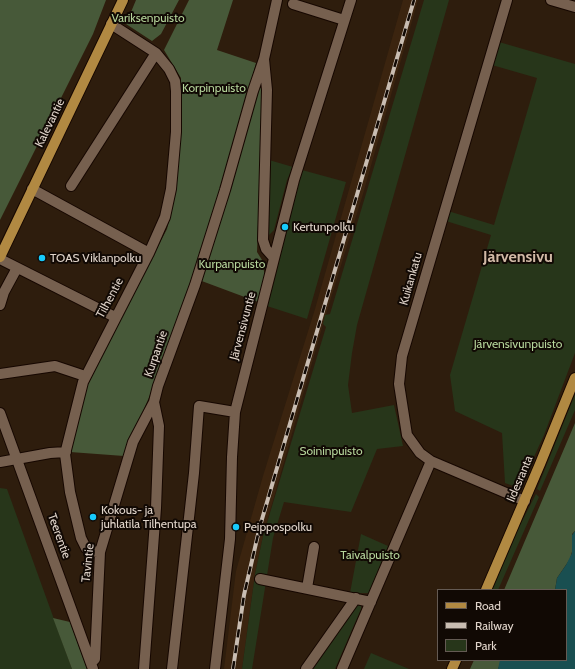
<!DOCTYPE html>
<meta charset="utf-8">
<style>
body{margin:0}
#map{position:relative;width:575px;height:669px;overflow:hidden;background:#2e1d0d;font-family:Cabin,sans-serif}
canvas{display:block}
.legend{position:absolute;left:437px;top:589px;width:130px;height:72px;box-sizing:border-box;background:#110904;border:1px solid #645a53;margin:0;padding:5px 7px;list-style:none;font-size:12px;color:#e0d4ca}
.legend li{display:flex;align-items:center;gap:8px;height:20px}
.legend b{width:20px;border:1px solid #645a53}
</style>
<div id="map">
<canvas width="575" height="669"></canvas>
<ul class="legend">
<li><b style="height:5px;background:#b18942"></b>Road</li>
<li><b style="height:5px;background:#c9bdb2"></b>Railway</li>
<li><b style="height:11px;background:#27361a"></b>Park</li>
</ul>
</div>
<script>
const context = document.querySelector('canvas').getContext('2d');
context.lineJoin = 'round';
function fillPath(path, color) { context.fillStyle = color; context.fill(path, 'evenodd'); }
const toPath = rows => new Path2D(rows.map(r => 'M' + r).join(''));
function trace(path, color, width, dash) { context.strokeStyle = color; context.lineWidth = width; context.lineCap = dash ? 'butt' : 'round'; context.setLineDash(dash || []); context.stroke(path); }
function write(font, color, halo, rows, align = 'center') {
  context.font = font + ' Cabin,sans-serif'; context.lineWidth = 4; context.setLineDash([]); context.textBaseline = 'middle'; context.strokeStyle = halo; context.fillStyle = color; for (const [text, x, y, turn = 0] of rows) {
    context.save(); context.translate(x, y); context.rotate((+turn || 0) * Math.PI / 180); context.textAlign = isNaN(turn) ? turn : align; if (halo) context.strokeText(text, 0, 0); context.fillText(text, 0, 0); context.restore();
  }
}
const built = toPath([
 [403,0,418,0,363,194,323,324,263,536,255,574,242,669,224,669,236,571,263,476,315,309]
]);
const green = toPath([
 [424,0,449,0,357,325,352,353,348,385,352,413,394,405,403,446,377,449,351,512,284,502,273,538,252,669,242,669,255,574,263,536,326,327,323,324,325,315,330,314],
 [499,42,575,64,575,353,544,435,521,485,516,487,505,483,502,433,455,411,450,375,491,235,446,221,448,211,494,225,537,78,492,65],
 [269,160,293,167,287,180,274,230,269,235,267,234],
 [302,170,346,182,307,319,267,306],
 [575,394,575,410,540,491,537,489],
 [0,488,7,489,72,669,0,669],
 [536,494,539,497,498,590,492,590,520,525],
 [361,534,388,546,369,593,350,593],
 [358,604,361,604,361,609,335,669,309,669],
 [371,653,409,669,364,669]
]);
const forest = toPath([
 [0,0,106,0,93,34,0,220],
 [136,0,179,0,161,34,152,41,126,24],
 [189,0,233,0,217,50,256,63,221,191,190,283,150,395,124,456,70,452,88,382,167,229,175,195,180,137,181,78,164,50],
 [259,88,261,88,263,90,257,252,262,260,265,277,258,302,199,280],
 [575,423,575,531,572,534,573,548,570,559,557,578,555,590,504,590],
 [53,618,70,622,87,669,72,669],
 [474,660,500,660,500,664,498,669,470,669]
]);
const water = toPath([
 [575,531,575,669,498,669,500,660,566,660,566,590,555,590,557,578,566,565,572,553,572,535]
]);
const minor = toPath([
 [507,0,402,356,399,384,407,435,420,453,431,461,525,501],
 [551,0,575,7],
 [293,4,344,20],
 [71,186,156,53],
 [32,189,149,253],
 [274,258,266,249,263,240,267,90,264,59,277,0],
 [0,259,115,317],
 [0,305,4,292,17,268],
 [0,374,55,366,85,376],
 [0,413,93,669],
 [0,462,50,453,66,452],
 [100,552,90,551,86,548,81,538,70,492,65,454,83,382,149,253,165,217,171,189,176,132,176,91,175,81,169,69,156,53,111,24],
 [260,579,371,602],
 [307,588,314,547],
 [91,663,95,659,100,552,133,442,154,402],
 [144,669,156,508,159,426,154,402,158,386,195,285,225,190,253,91,264,59],
 [172,669,194,473,199,406,235,412],
 [215,669,230,539,232,457,235,412,294,180,351,0],
 [306,669,356,598],
 [342,669,431,461]
]);
const major = toPath([
 [0,257,123,0],
 [486,590,540,464,575,378],
 [452,669,456,660]
]);
const rail = toPath([
 [233,669,244,595,260,526,414,0]
]);
const markers = [
 [285,227,4,"#17cafb"],
 [42,258,4,"#17cafb"],
 [93,517,4,"#17cafb"],
 [236,527,4,"#17cafb"]
];
const parkNames = [
 ["Variksenpuisto",148,18],
 ["Korpinpuisto",214,88],
 ["Kurpanpuisto",232,264],
 ["Järvensivunpuisto",518,344],
 ["Soininpuisto",331,451],
 ["Taivalpuisto",370,555]
];
const streetNames = [
 ["Kalevantie",50,123,-64],
 ["Kuikankatu",411,279,-74],
 ["Tilhentie",110,298,-62],
 ["Järvensivuntie",243,326,-75],
 ["Kurpantie",156,354,-71],
 ["Iidesranta",520,479,-67],
 ["Teerentie",59,536,70],
 ["Tavintie",88,563,-84]
];
const poiNames = [
 ["Kertunpolku",293,227],
 ["TOAS Viklanpolku",50,258],
 ["Kokous- ja",101,510],
 ["juhlatila Tilhentupa",101,524],
 ["Peippospolku",244,527]
];
const districtNames = [
 ["Järvensivu",518,257]
];
fillPath(built, '#3b240f');
fillPath(green, '#27361a');
fillPath(forest, '#475939');
fillPath(water, '#194f51');
trace(minor, '#160700', 12);
trace(major, '#160700', 12);
trace(minor, '#76604f', 10);
trace(major, '#b18942', 10);
trace(rail, '#c9bdb2', 4);
trace(rail, '#110904', 2.5, [8]);
for (const [x, y, r, color] of markers) { const dot = new Path2D(); dot.arc(x, y, r, 0, 2 * Math.PI); context.fillStyle = color; context.fill(dot); trace(dot, '#110904', 1.5); }
write('12px', '#b5d59b', '#110904', parkNames);
write('12px', '#e0d4ca', '#110904', streetNames);
write('12px', '#e0d4ca', '#110904', poiNames, 'left');
write('bold 16px', '#d1b9a6', '#110904', districtNames);
</script>
